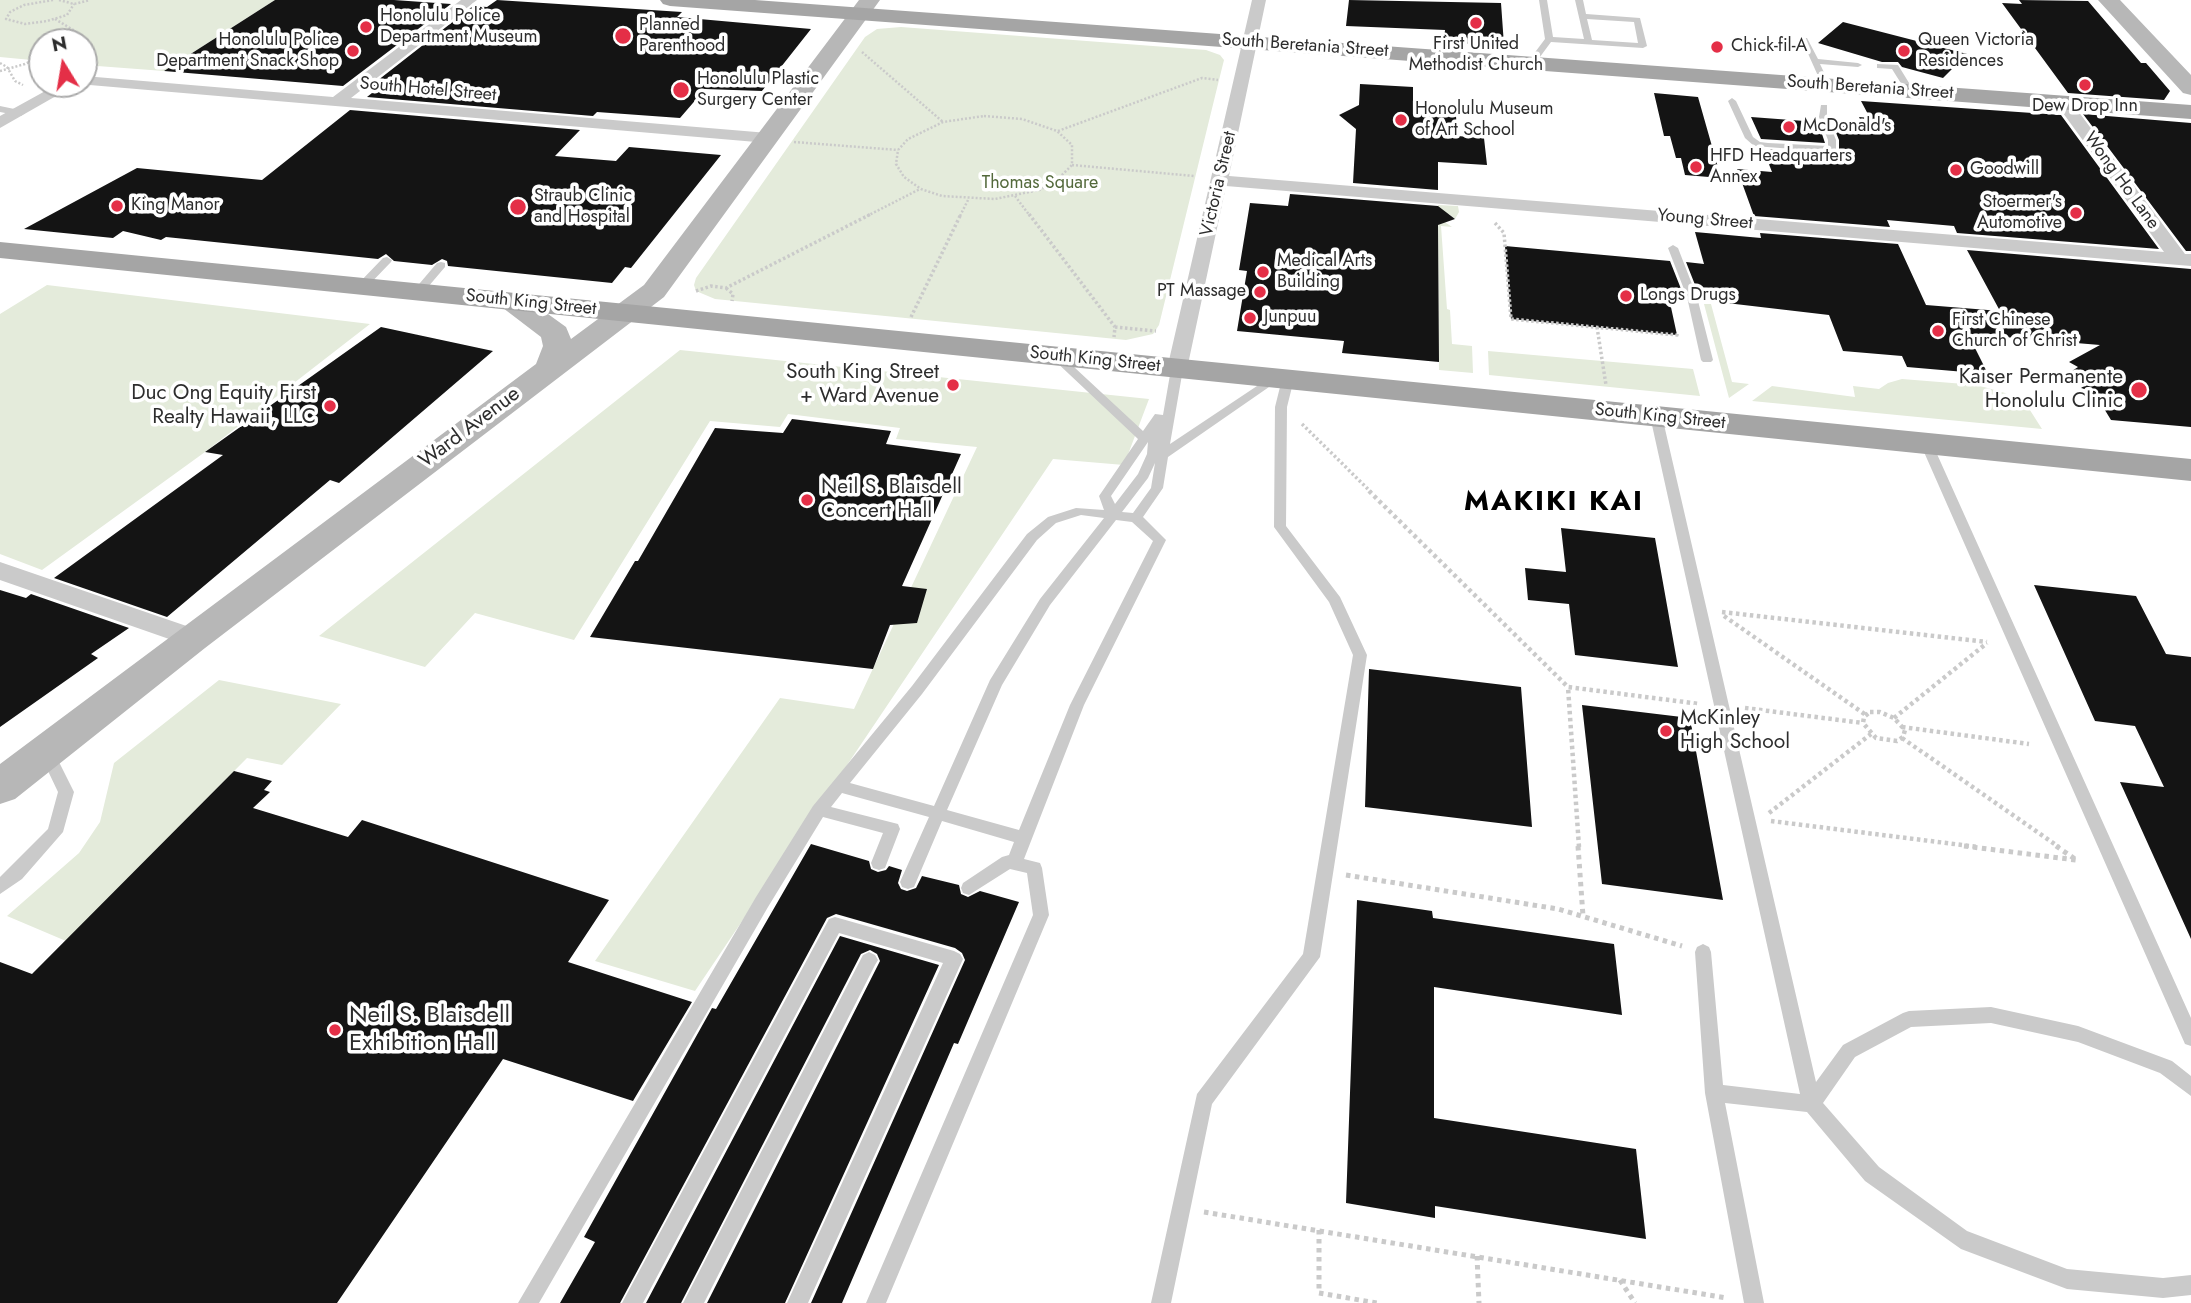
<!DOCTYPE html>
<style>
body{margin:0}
#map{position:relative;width:2191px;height:1303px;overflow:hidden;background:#fff;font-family:Jost,sans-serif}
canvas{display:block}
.north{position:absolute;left:28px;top:28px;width:70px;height:70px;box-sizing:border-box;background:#fff;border:2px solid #ababab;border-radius:50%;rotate:349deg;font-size:19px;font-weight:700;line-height:28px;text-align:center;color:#2d2d2d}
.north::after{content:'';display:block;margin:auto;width:24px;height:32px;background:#e42f47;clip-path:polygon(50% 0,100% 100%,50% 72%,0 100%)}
</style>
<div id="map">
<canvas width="2191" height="1303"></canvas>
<div class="north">N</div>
</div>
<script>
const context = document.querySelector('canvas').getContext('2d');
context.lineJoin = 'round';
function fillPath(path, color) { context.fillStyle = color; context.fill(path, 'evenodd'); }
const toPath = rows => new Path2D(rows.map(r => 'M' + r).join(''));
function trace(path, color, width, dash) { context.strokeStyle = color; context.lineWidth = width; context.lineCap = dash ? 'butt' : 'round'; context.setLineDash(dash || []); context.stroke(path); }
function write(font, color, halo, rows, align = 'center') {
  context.font = font + ' Jost,sans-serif'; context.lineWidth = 7; context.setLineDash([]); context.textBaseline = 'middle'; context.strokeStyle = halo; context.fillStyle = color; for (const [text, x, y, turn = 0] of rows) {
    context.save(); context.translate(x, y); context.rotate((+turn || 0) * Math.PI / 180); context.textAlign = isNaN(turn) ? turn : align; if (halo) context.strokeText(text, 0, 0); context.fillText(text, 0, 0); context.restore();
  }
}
const green = toPath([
 [0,0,275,0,164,71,84,65,84,42,42,42,42,61,0,57],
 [901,27,1206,50,1220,55,1224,60,1219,80,1159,325,1153,334,1126,340,715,299,696,291,694,285,696,278,865,37,877,29],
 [1438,205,1458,206,1459,212,1455,219,1449,214,1439,218,1452,227,1441,226,1447,309,1450,310,1452,344,1472,346,1473,373,1439,370],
 [47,285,370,324,205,452,42,570,0,554,0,314],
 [1704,304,1711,304,1732,382,1749,384,1729,398],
 [680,350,1149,399,1124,465,1053,459,695,991,595,961,780,698,854,709,977,447,896,439,900,428,788,414,780,427,710,421,574,640,475,613,425,667,319,636],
 [1488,351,1693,369,1700,396,1489,375],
 [1902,379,1977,385,2005,393,2028,407,2042,429,1752,401,1772,386,1855,397,1853,386,1879,389,1888,383],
 [219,680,341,704,282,765,247,758,66,941,7,916,79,853,100,822,114,763]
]);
const building = toPath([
 [275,0,394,0,451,4,343,86,164,71],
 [497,0,682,12,677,17,811,29,762,91,705,89,680,118,597,112,593,116,367,97,377,89,368,88,473,6,487,7],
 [1349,0,1501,3,1504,45,1457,43,1457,40,1444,40,1445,30,1346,26],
 [2019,0,2088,1,2141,63,2146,63,2170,91,2164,100,2068,93,2002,3,2022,4],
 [1843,22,1967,54,1943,78,1902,67,1898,62,1882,62,1818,43],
 [1360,84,1413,87,1413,112,1456,115,1457,136,1484,138,1487,165,1438,162,1438,190,1353,183,1356,129,1339,115,1359,105],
 [1654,93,1698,97,1721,178,1685,175,1681,158,1676,158,1670,136,1664,136],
 [1861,101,2061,115,2159,249,1957,233,1954,226,1887,220,1890,227,1754,216,1737,169,1772,172,1763,149,1834,154,1839,149,1839,140,1832,123,1863,125,1859,117,1870,118],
 [350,110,580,130,555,156,616,161,629,147,721,155,631,268,625,267,612,283,448,266,447,261,442,259,432,265,394,261,386,254,378,259,166,237,161,240,123,231,113,238,24,229,137,168,262,180],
 [2083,114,2191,123,2191,251,2186,251],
 [1751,117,1818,122,1825,143,1761,139],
 [1290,194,1438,206,1455,219,1438,225,1439,362,1342,353,1344,341,1237,331,1247,271,1239,270,1250,203,1288,206],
 [1695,232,1761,238,1760,233,1898,244,1926,305,2000,311,1967,250,2191,269,2191,427,2111,420,2100,402,2084,396,2093,392,2081,388,2087,384,2076,378,2081,376,2072,371,2078,367,2069,362,2100,345,1968,334,1988,374,1907,367,1902,356,1843,351,1829,315,1701,300,1686,262,1704,264],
 [1505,246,1670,261,1685,299,1669,298,1677,335,1511,319],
 [381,327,493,351,339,483,330,480,167,617,54,578,223,455,205,452],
 [792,419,891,431,886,444,961,454,902,586,927,589,917,623,890,625,873,669,590,637,635,561,638,561,715,428,783,433],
 [1561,528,1655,538,1678,667,1575,655,1569,604,1528,600,1525,568,1566,572],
 [2034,585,2136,596,2166,654,2191,657,2191,939,2120,782,2164,787,2135,726,2095,721],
 [0,590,26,598,31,594,129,628,91,654,98,658,0,727],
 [1369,669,1521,687,1532,827,1365,807],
 [1582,705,1690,718,1723,900,1602,884],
 [234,771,272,781,264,790,270,792,253,808,348,837,362,820,609,900,568,962,692,1002,633,1101,503,1059,337,1303,0,1303,0,962,32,974],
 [811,844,869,861,871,869,878,872,886,870,889,866,902,870,898,883,901,889,907,891,916,888,922,876,959,885,961,894,968,897,980,891,1019,902,958,1044,954,1043,842,1303,811,1303,965,960,962,953,955,948,836,914,827,918,620,1303,560,1303,595,1242,584,1237,712,1008,716,1009],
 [1357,900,1432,911,1433,918,1614,944,1622,1015,1434,987,1434,1118,1636,1149,1646,1239,1435,1206,1435,1218,1346,1203],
 [840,936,939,965,785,1303,707,1303,880,961,877,954,870,950,861,954,681,1303,646,1303]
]);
const pathFar3 = toPath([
 [53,0,24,5,10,12,6,19,25,24,47,21,67,15,74,4],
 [59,0,74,4,90,0],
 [55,19,75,31,73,36,64,42],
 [862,52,943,122],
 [0,63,7,67,15,81,23,85],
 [0,71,25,64,42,55],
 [984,116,1022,119,1057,131,1072,145,1072,165,1054,183,1039,190,995,199,942,196,921,189,904,177,896,164,898,150,908,139,943,122,984,116],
 [1058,131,1202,78,1218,80],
 [794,142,898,150],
 [1072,165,1194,176],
 [1015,196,1030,216],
 [867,216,920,189],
 [960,216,968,200]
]);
const pathFar2 = toPath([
 [1029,214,1115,327,1114,337],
 [1495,223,1504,233,1511,319,1677,335,1677,332],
 [726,288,733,294,732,301],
 [696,291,711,286,726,288,871,214],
 [911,317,961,214],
 [1115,327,1156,331],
 [1597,327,1606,385],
 [1302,424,1371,492]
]);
const pathFar1 = toPath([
 [1369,491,1568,687],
 [1722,612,1987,642],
 [1724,616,1866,715],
 [1745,708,1863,723],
 [1870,712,1880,712,1894,718,1905,730,1903,737,1897,741,1876,738,1863,723,1864,717,1870,712],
 [1894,718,1987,643],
 [1902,727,2029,744],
 [1902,738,2059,847],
 [1769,813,1871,734],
 [1771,821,1978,847],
 [1579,847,1568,687,1700,704]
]);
const path = toPath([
 [1578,846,1583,916],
 [1964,846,2076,860],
 [2056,846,2075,859],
 [1346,875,1558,909,1682,946],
 [1204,1212,1727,1298],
 [1319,1230,1319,1293,1377,1303],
 [1477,1256,1479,1303],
 [1620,1280,1635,1303]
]);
const lane = toPath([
 [1539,0,1547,0,1553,37,1584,39,1575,0,1583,0,1586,14,1640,18,1647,46,1643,48,1551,42,1534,65,1528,65,1527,63,1545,39,1539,0],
 [1587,19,1634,22,1638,43,1592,40,1587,19],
 [1801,38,1807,38,1818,59,1858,63,1862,65,1858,67,1820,64,1830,85,1823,87,1801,38],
 [1877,64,1898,65,1914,91,1913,93,1907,93,1892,69,1877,68,1877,64],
 [1732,98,1736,101,1753,137,1760,142,1768,143,1828,146,1828,140,1819,117,1821,105,1827,105,1827,117,1836,140,1836,149,1832,152,1754,146,1745,138,1728,101,1732,98],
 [0,106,24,111,25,113,21,116,0,112,0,106],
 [1673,245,1678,248,1697,297,1713,360,1711,362,1703,362,1701,360,1687,297,1668,248,1673,245],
 [387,257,392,260,391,262,365,289,357,289,357,285,383,258,387,257],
 [441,262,445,263,445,267,422,294,414,294,414,290,437,263,441,262],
 [1056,353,1060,354,1143,431,1155,414,1163,415,1171,369,1173,367,1181,367,1183,369,1170,444,1272,376,1280,376,1282,378,1168,457,1163,488,1143,517,1166,540,1084,705,1024,859,1040,863,1042,868,1049,915,886,1303,866,1303,1033,915,1027,873,1010,869,969,895,963,893,961,888,963,883,1002,857,1009,855,1014,842,942,821,914,887,908,889,902,887,900,882,929,817,842,793,831,807,898,824,900,829,885,868,879,870,873,868,871,863,883,833,823,817,768,907,539,1303,518,1303,756,897,813,806,912,686,1027,534,1048,517,1076,508,1104,510,1099,496,1138,439,1052,358,1052,354,1056,353],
 [1148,442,1147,454,1138,474,1115,504,1111,496,1148,442],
 [1155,463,1151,488,1133,513,1122,512,1148,478,1155,463],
 [1081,515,1104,518,1040,599,990,680,934,806,850,783,922,694,1037,540,1056,523,1081,515],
 [1116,520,1132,522,1153,541,1070,705,1019,830,947,810,1002,685,1050,605,1116,520],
 [1288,376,1294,379,1287,407,1286,526,1340,597,1367,655,1320,957,1212,1104,1171,1303,1151,1303,1197,1094,1303,954,1353,655,1329,602,1274,527,1275,407,1282,379,1288,376],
 [1656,412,1662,416,1816,1082,1843,1045,1903,1013,1909,1011,1991,1007,2078,1026,2172,1061,2191,1076,2191,1096,2160,1073,2078,1042,1991,1023,1911,1027,1855,1057,1823,1103,1879,1167,1967,1231,2067,1269,2163,1278,2191,1275,2191,1295,2163,1298,2067,1289,1961,1249,1865,1181,1807,1112,1725,1103,1764,1303,1744,1303,1705,1093,1695,952,1697,947,1703,944,1709,947,1711,952,1723,1085,1800,1094,1650,416,1656,412],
 [1926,439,1932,443,2191,1018,2191,1046,2185,1044,1920,443,1926,439],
 [47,746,52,748,74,792,63,832,22,879,0,894,0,877,48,829,58,792,39,752,42,748,47,746],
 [835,917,954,951,960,954,963,959,808,1303,787,1303,943,963,839,933,643,1303,622,1303,829,919,835,917],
 [869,952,875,955,878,960,875,965,704,1303,683,1303,863,955,869,952]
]);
const street = toPath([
 [461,0,477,0,351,98,768,133,776,138,768,143,78,84,84,84,84,76,333,97,461,0],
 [1252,0,1266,0,1229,176,2164,252,2055,102,2063,97,2069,99,2185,254,2191,254,2191,266,1226,186,1187,369,1184,373,1177,375,1170,373,1167,369,1252,0],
 [58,84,77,84,0,128,0,116,58,84],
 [0,562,201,631,205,638,201,645,192,647,0,580,0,562]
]);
const secondary = toPath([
 [859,0,880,0,664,297,205,648,15,799,0,804,0,764,536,364,543,346,541,337,503,308,499,302,503,296,513,293,523,296,566,327,571,339,644,285,859,0],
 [2098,0,2120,0,2191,75,2191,95,2183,93,2098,0]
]);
const primary = toPath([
 [660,0,755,0,2191,105,2191,119,670,6,663,4,660,0],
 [0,242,2191,459,2191,481,0,258,0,242]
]);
const markers = [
 [1476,23,7,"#e42f47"],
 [366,27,7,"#e42f47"],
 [623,36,9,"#e42f47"],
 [1717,47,7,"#e42f47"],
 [353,51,7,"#e42f47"],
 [1904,51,7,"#e42f47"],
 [2085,85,7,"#e42f47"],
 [681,90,9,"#e42f47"],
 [1401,120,7,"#e42f47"],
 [1789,127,7,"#e42f47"],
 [1696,167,7,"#e42f47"],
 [1956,170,7,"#e42f47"],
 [117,206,7,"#e42f47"],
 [518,207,9,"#e42f47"],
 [2076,213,7,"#e42f47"],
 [1263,272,7,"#e42f47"],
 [1260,292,7,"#e42f47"],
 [1626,296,7,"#e42f47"],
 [1250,318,7,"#e42f47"],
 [1938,331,7,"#e42f47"],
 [953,385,7,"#e42f47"],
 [2139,390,9,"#e42f47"],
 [330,406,7,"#e42f47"],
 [807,500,7,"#e42f47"],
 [1666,731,7,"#e42f47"],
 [335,1030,7,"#e42f47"]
];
const farPoinames = [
 ["Honolulu Police",380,17],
 ["Department Museum",380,38],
 ["Planned",639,26],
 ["Parenthood",639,47],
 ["Honolulu Police",339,41,"right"],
 ["Department Snack Shop",339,62,"right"],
 ["Queen Victoria",1918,41],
 ["Residences",1918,62],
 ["First United",1476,45,"center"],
 ["Methodist Church",1476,66,"center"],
 ["Chick-fil-A",1731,47],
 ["Honolulu Plastic",697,80],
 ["Surgery Center",697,101],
 ["Dew Drop Inn",2085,107,"center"],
 ["Honolulu Museum",1415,110],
 ["of Art School",1415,131],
 ["McDonald's",1803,127],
 ["HFD Headquarters",1710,157],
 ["Annex",1710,178],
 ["Goodwill",1970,170],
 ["Straub Clinic",534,197],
 ["and Hospital",534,218],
 ["Stoermer's",2062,203,"right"],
 ["Automotive",2062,224,"right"],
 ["King Manor",131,206],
 ["Medical Arts",1277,262],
 ["Building",1277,283],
 ["PT Massage",1246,292,"right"],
 ["Longs Drugs",1640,296],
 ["Junpuu",1264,318],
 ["First Chinese",1952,321],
 ["Church of Christ",1952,342]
];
const farStreetnames = [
 ["South Beretania Street",1305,46,4],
 ["South Beretania Street",1870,88,4],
 ["South Hotel Street",428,90,5],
 ["Wong Ho Lane",2121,181,54],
 ["Victoria Street",1219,184,-77],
 ["Young Street",1705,220,5],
 ["South King Street",531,303,6],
 ["South King Street",1095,360,6],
 ["South King Street",1660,417,6]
];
const farParknames = [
 ["Thomas Square",1040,184]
];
const poiNames = [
 ["South King Street",939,373],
 ["+ Ward Avenue",939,397],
 ["Kaiser Permanente",2123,378],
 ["Honolulu Clinic",2123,402],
 ["Duc Ong Equity First",316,394],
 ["Realty Hawaii, LLC",316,418],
 ["Neil S. Blaisdell",821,488,"left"],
 ["Concert Hall",821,512,"left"],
 ["McKinley",1680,719,"left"],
 ["High School",1680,743,"left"]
];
const streetNames = [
 ["Ward Avenue",470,428,-37]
];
const nearPoinames = [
 ["Neil S. Blaisdell",349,1016],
 ["Exhibition Hall",349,1044]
];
const districtNames = [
 ["MAKIKI KAI",1554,503]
];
fillPath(green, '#e4ebdb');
fillPath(building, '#141414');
trace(pathFar3, '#cacaca', 2.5, [2, 2]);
trace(pathFar2, '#cacaca', 3.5, [2.5, 2.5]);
trace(pathFar1, '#cacaca', 4.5, [3.5, 3.5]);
trace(path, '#cacaca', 5, [4.5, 4.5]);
fillPath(lane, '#cacaca');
fillPath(street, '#cacaca');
fillPath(secondary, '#b7b7b7');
fillPath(primary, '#a5a5a5');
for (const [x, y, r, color] of markers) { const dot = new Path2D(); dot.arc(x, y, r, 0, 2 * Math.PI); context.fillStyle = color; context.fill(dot); trace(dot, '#fff', 2.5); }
write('18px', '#2d2d2d', '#fff', farPoinames, 'left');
write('18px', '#2d2d2d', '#fff', farStreetnames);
write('18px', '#53693b', '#fff', farParknames);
write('21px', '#2d2d2d', '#fff', poiNames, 'right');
write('21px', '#2d2d2d', '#fff', streetNames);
write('24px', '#2d2d2d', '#fff', nearPoinames, 'left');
context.letterSpacing = '2px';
write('bold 28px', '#000', '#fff', districtNames);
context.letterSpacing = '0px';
</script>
